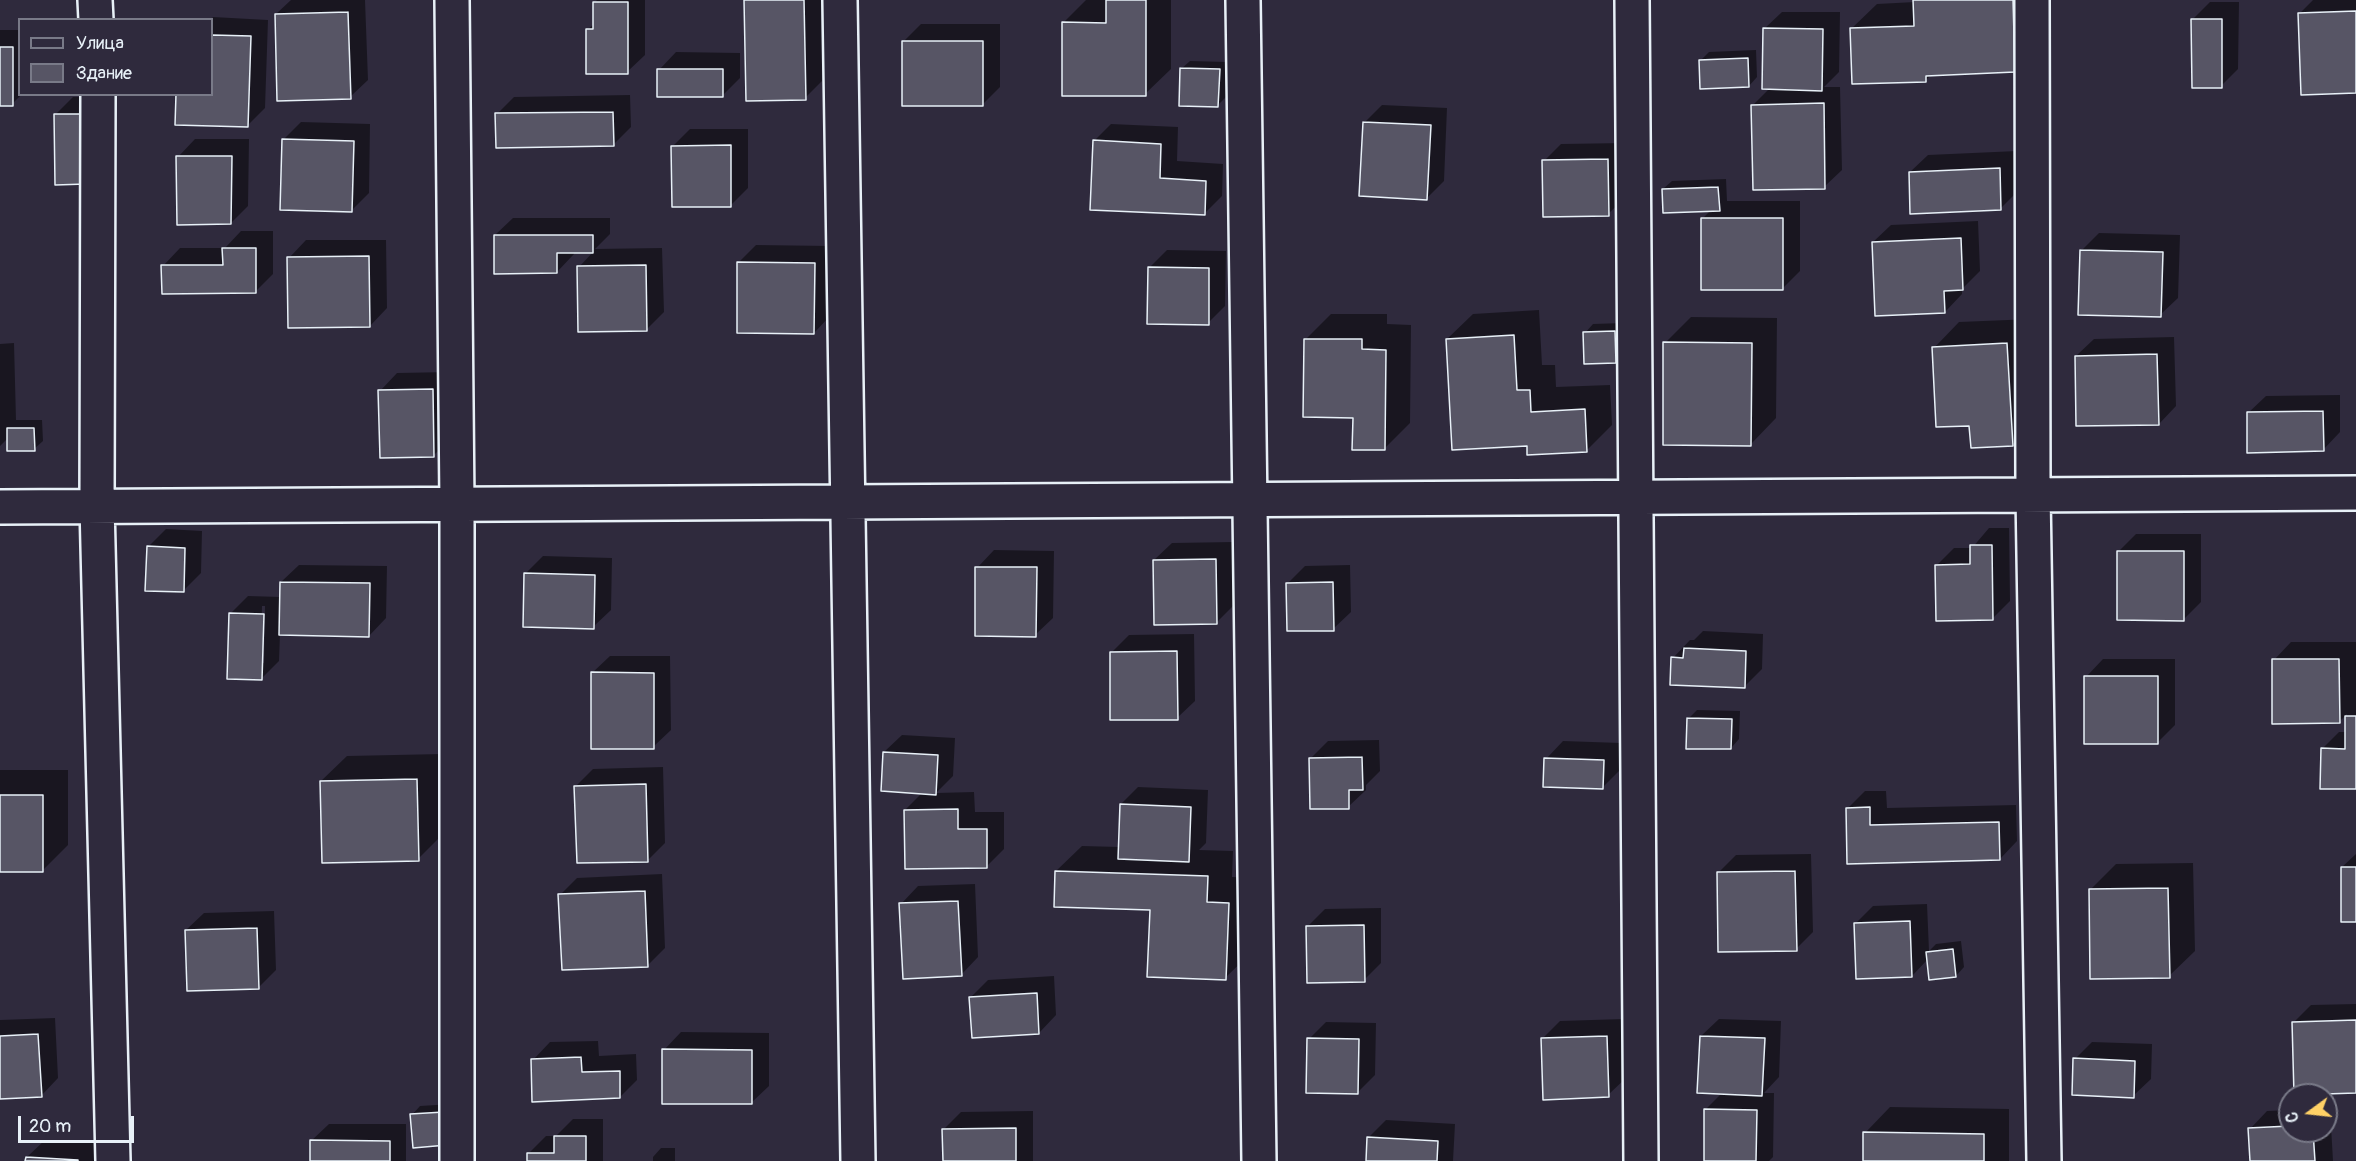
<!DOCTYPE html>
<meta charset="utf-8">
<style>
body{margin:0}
#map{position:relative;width:2356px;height:1161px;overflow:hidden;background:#2f2a3d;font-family:Pangolin,sans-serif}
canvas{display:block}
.legend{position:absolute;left:18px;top:18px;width:195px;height:78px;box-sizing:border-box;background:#2f2a3d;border:2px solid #797a88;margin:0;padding:8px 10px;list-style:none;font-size:18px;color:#e8f1f8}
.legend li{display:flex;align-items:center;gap:12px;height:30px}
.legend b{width:30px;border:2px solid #797a88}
.north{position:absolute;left:2278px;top:1083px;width:60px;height:60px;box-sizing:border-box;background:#2f2a3d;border:2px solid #797a88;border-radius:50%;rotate:255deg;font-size:16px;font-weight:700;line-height:24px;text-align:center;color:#e8f1f8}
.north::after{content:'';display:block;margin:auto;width:21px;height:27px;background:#ffd166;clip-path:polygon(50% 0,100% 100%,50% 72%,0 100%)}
.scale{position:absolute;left:18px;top:1116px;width:116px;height:27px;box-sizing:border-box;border:3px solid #e8f1f8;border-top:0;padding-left:8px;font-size:18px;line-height:21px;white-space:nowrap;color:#e8f1f8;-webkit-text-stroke:4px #2f2a3d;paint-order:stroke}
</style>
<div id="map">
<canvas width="2356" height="1161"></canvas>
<ul class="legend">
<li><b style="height:8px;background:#2f2a3d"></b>Улица</li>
<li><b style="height:16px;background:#575565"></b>Здание</li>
</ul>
<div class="north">С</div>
<div class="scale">20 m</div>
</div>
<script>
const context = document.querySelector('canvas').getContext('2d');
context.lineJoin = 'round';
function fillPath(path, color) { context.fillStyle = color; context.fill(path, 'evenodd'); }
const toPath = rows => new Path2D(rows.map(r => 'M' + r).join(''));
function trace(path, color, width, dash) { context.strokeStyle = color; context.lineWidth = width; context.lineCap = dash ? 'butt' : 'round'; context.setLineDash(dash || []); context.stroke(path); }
const shadow = toPath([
 [291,0,365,0,368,80,350,97,276,14],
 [597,0,645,0,645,55,627,72,587,30,595,23,595,2],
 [746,0,821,0,822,81,805,98],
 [1086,0,1171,0,1171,69,1145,94,1063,23],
 [1915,0,2038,0,2040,45,2015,71,1932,74,1926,80,1851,29,1877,4,1915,2],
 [2313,0,2356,0,2356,91,2300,13],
 [2210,2,2239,2,2238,69,2221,86,2193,19],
 [1782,12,1840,12,1839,72,1824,87,1840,87,1842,170,1824,187,1753,105,1770,88,1764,29],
 [213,17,268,20,265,108,247,126,212,94,211,20],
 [921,24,1000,24,1000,87,983,104,903,42],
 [0,30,20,30,20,94,22,94,12,104,0,104],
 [1756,50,1757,77,1749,86,1701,60,1709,52],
 [676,52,740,53,740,78,722,96,659,70],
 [1190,61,1227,62,1226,97,1218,105,1181,69],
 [630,95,631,127,613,145,497,114,514,97],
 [73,97,101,97,103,165,55,115],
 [1382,105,1447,108,1444,181,1426,199,1364,123],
 [301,122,370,124,369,193,351,211,283,140],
 [1111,124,1178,127,1177,161,1223,164,1222,196,1204,214,1094,141],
 [690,129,748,129,748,188,731,205,673,146],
 [195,139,249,139,248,206,231,223,178,157],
 [1625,143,1626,197,1608,214,1544,161,1561,144],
 [2017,151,2018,191,2000,209,1910,172,1928,155],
 [1726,179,1727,201,1800,201,1800,271,1782,289,1702,219,1712,209,1663,189,1672,181],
 [513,218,610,218,610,234,595,249,662,248,664,312,647,329,579,267,594,251,574,251,574,254,557,272,495,235],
 [1978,221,1980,271,1962,289,1962,294,1945,312,1873,242,1891,225],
 [241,231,273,231,273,274,256,291,163,266,180,248,225,248],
 [2099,233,2180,235,2178,298,2160,315,2082,250],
 [306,240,386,240,387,308,370,326,289,258],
 [756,245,831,246,831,315,814,333,738,263],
 [1167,250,1226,251,1225,306,1208,323,1149,268],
 [1539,310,1542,365,1555,365,1556,387,1610,385,1612,425,1586,451,1528,444,1447,339,1473,314],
 [1331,314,1387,314,1387,324,1411,325,1410,423,1384,449,1354,416,1306,339],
 [1691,317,1777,318,1776,418,1751,444,1665,343],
 [2032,319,2038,419,2012,445,1971,424,1934,348,1959,322],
 [1623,323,1624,353,1616,361,1585,333,1593,324],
 [2174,337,2176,406,2159,424,2076,356,2094,339],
 [14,343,16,420,42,420,43,441,34,449,9,437,0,446,0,344],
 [450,372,451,438,434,455,380,391,397,373],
 [2340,395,2340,432,2323,450,2248,413,2266,396],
 [1989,528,2009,528,2010,601,1993,618,1936,566,1954,548,1972,548],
 [166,529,202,531,201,573,183,591,149,546],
 [2136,534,2201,534,2201,602,2184,619,2119,551],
 [1233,542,1234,605,1216,623,1154,560,1172,543],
 [994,550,1054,551,1053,618,1035,635,977,568],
 [543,556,612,558,611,610,593,627,526,573],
 [299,565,387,566,386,618,369,636,280,634,279,661,261,679,230,614,248,596,281,597,281,582],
 [262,606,265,606,264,663,261,663],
 [1350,565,1351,612,1333,629,1287,584,1305,566],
 [1703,631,1763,634,1762,669,1744,687,1673,658,1690,640,1694,640],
 [1194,634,1195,701,1177,718,1111,653,1129,635],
 [2291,642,2356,642,2356,788,2322,749,2339,732,2347,732,2347,714,2339,722,2274,660],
 [610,656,670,656,671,730,653,747,592,673],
 [2103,659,2175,659,2175,725,2157,743,2086,677],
 [1697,710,1740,711,1739,739,1731,748,1688,719],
 [902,735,955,738,953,776,936,793,974,792,975,812,1004,812,1004,849,987,866,905,810,923,792,884,752],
 [1379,740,1380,771,1366,785,1366,790,1348,807,1311,758,1328,741],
 [1563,741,1621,743,1620,770,1603,787,1546,759],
 [442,754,443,834,418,859,321,781,347,756],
 [663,767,665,843,648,860,576,786,593,769],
 [0,770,68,770,68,845,43,870,0,870],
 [1138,787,1208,790,1206,843,1199,850,1233,851,1232,877,1254,878,1251,953,1225,978,1152,908,1056,871,1082,846,1120,847,1121,804],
 [1865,791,1886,791,1887,808,2016,805,2017,841,2000,859,1849,862,1847,809],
 [1811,854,1813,932,1796,949,1718,873,1736,855],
 [2356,854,2356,921,2342,867],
 [2193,863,2195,951,2169,976,2090,890,2116,864],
 [662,874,665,948,648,965,560,895,577,878],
 [975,884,978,957,961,975,901,904,918,886],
 [1927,904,1929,951,1936,944,1961,941,1964,967,1956,976,1928,959,1912,976,1856,923,1873,906],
 [1381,908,1381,963,1364,980,1308,926,1325,909],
 [274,911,276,970,258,988,186,930,204,913],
 [1054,976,1056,1015,1039,1033,971,997,988,980],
 [2356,1004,2356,1092,2294,1022,2311,1005],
 [55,1018,58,1078,41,1096,0,1098,0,1020],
 [1623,1019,1626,1078,1608,1095,1543,1038,1560,1021],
 [1719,1019,1781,1021,1779,1077,1764,1093,1774,1093,1773,1157,1769,1161,1705,1161,1706,1109,1722,1093,1701,1036],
 [1326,1022,1376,1023,1375,1075,1357,1093,1309,1039],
 [681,1032,769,1033,769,1086,751,1103,664,1050],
 [598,1041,599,1056,636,1054,637,1080,620,1097,533,1060,550,1042],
 [2092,1042,2152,1044,2151,1079,2133,1096,2075,1059],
 [452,1104,446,1144,412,1115,420,1106],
 [1890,1107,2009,1109,2009,1161,1864,1161,1865,1133],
 [2326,1108,2330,1108,2333,1161,2252,1161,2250,1129,2267,1111,2290,1110,2290,1131,2326,1131],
 [1033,1111,1033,1161,944,1161,944,1129,961,1112],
 [573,1119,603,1119,603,1161,529,1161,529,1153,546,1136,556,1136],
 [1386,1120,1455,1124,1453,1161,1367,1161,1368,1138],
 [329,1124,406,1124,406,1161,311,1161,311,1141],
 [45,1140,95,1143,94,1161,27,1161,27,1157],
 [661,1148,675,1148,675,1161,653,1161,653,1157]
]);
const building = toPath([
 [744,0,804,0,806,100,746,101,744,0],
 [1106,0,1146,0,1146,96,1062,96,1062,22,1106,23,1106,0],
 [1913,0,2013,0,2015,72,1926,76,1926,82,1852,84,1850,28,1914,26,1913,0],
 [593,2,628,2,628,74,586,74,586,29,593,29,593,2],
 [2356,11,2356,93,2301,95,2298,13,2356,11],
 [348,12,351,99,277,101,275,14,348,12],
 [2191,19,2222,19,2222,88,2192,88,2191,19],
 [1763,28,1823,29,1822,91,1762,89,1763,28],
 [212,35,251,36,248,127,175,125,176,94,212,94,212,35],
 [902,41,983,41,983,106,902,106,902,41],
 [0,47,13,47,13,106,0,106,0,47],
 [1748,58,1749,87,1700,89,1699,60,1748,58],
 [1180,68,1220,69,1218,107,1179,106,1180,68],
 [657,69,723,69,723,97,657,97,657,69],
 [1824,103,1825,189,1753,190,1751,105,1824,103],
 [613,112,614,146,496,148,495,113,613,112],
 [54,114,84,114,86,184,55,185,54,114],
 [1363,122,1431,125,1427,200,1359,196,1363,122],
 [282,139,354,141,352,212,280,210,282,139],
 [1093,140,1161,144,1160,178,1206,181,1205,215,1090,210,1093,140],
 [731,145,731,207,672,207,671,146,731,145],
 [176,156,232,156,231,224,177,225,176,156],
 [1608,159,1609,216,1543,217,1542,160,1608,159],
 [2000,168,2001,210,1910,214,1909,172,2000,168],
 [1718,187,1720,211,1663,213,1662,189,1718,187],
 [1701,218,1783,218,1783,290,1701,290,1701,218],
 [494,235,593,235,593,253,557,253,557,273,494,274,494,235],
 [1961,238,1963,290,1944,291,1945,313,1875,316,1872,242,1961,238],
 [222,248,256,248,256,293,162,294,161,265,223,265,222,248],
 [2080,250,2163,252,2161,317,2078,315,2080,250],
 [369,256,370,327,288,328,287,257,369,256],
 [737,262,815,263,814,334,737,333,737,262],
 [646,265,647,331,578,332,577,266,646,265],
 [1148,267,1209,268,1209,325,1147,324,1148,267],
 [1615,331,1616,363,1584,364,1583,332,1615,331],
 [1514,335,1517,390,1530,390,1531,412,1585,409,1587,452,1527,455,1527,446,1452,450,1446,339,1514,335],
 [1304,339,1362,339,1362,349,1386,350,1385,450,1352,450,1353,418,1303,417,1304,339],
 [1663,342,1752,343,1751,446,1663,445,1663,342],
 [2007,343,2013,446,1971,448,1969,426,1936,427,1932,347,2007,343],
 [2157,354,2159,425,2076,426,2075,356,2157,354],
 [433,389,434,457,380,458,378,390,433,389],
 [2323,411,2324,451,2247,453,2247,412,2323,411],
 [7,428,34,428,35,451,7,451,7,428],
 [1970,545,1992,545,1993,620,1936,621,1935,565,1970,564,1970,545],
 [147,546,185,548,184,592,145,591,147,546],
 [2117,551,2184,551,2184,621,2117,620,2117,551],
 [1216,559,1217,624,1154,625,1153,560,1216,559],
 [975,567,1037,567,1036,637,975,636,975,567],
 [524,573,595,575,594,629,523,627,524,573],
 [280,582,370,583,369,637,279,635,280,582],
 [1333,582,1334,631,1287,631,1286,583,1333,582],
 [229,613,264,614,262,680,227,679,229,613],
 [1684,648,1746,651,1745,688,1670,685,1671,657,1683,658,1684,648],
 [1177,651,1178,720,1110,720,1110,652,1177,651],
 [2272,659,2339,659,2340,723,2272,724,2272,659],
 [591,672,654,673,654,749,591,749,591,672],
 [2084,676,2158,676,2158,744,2084,744,2084,676],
 [2345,716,2356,716,2356,789,2320,789,2321,748,2345,749,2345,716],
 [1687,718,1732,719,1731,749,1686,749,1687,718],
 [883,752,938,755,936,795,881,791,883,752],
 [1362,757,1363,790,1349,790,1349,809,1310,809,1309,758,1362,757],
 [1544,758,1604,760,1603,789,1543,787,1544,758],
 [417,779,419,861,322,863,320,781,417,779],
 [646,784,648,862,577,863,574,786,646,784],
 [0,795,43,795,43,872,0,872,0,795],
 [1120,804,1191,807,1189,862,1118,859,1120,804],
 [1870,807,1870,825,1999,822,2000,860,1847,864,1846,808,1870,807],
 [958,809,958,829,987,829,987,868,905,869,904,810,958,809],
 [2341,867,2356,867,2356,922,2341,922,2341,867],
 [1055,871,1208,876,1207,902,1229,903,1226,980,1147,977,1150,910,1054,907,1055,871],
 [1795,871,1797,951,1718,952,1717,872,1795,871],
 [2168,888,2170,978,2090,979,2089,889,2168,888],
 [645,891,648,967,562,970,558,894,645,891],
 [958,901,962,976,903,979,899,903,958,901],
 [1910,921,1912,977,1856,979,1854,923,1910,921],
 [1364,925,1365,982,1307,983,1306,926,1364,925],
 [257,928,259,989,187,991,185,930,257,928],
 [1953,949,1956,977,1929,980,1926,952,1953,949],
 [1037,993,1039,1034,972,1038,969,997,1037,993],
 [2356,1020,2356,1093,2294,1095,2292,1022,2356,1020],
 [38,1034,42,1097,0,1099,0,1036,38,1034],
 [1607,1036,1609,1097,1543,1100,1541,1038,1607,1036],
 [1700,1036,1765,1038,1762,1096,1697,1093,1700,1036],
 [1307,1038,1359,1039,1358,1094,1306,1093,1307,1038],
 [662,1049,752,1050,752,1104,662,1104,662,1049],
 [581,1057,582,1072,620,1071,620,1098,532,1102,531,1059,581,1057],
 [2073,1058,2135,1061,2134,1098,2072,1095,2073,1058],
 [1704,1109,1757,1110,1756,1161,1704,1161,1704,1109],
 [444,1112,447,1145,413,1148,410,1114,444,1112],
 [2290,1126,2290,1131,2313,1131,2315,1161,2250,1161,2248,1128,2290,1126],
 [1016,1128,1016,1161,943,1161,942,1129,1016,1128],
 [1863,1132,1984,1134,1984,1161,1863,1161,1863,1132],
 [554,1136,586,1136,586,1161,527,1161,527,1153,554,1153,554,1136],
 [1367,1137,1438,1141,1437,1161,1366,1161,1367,1137],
 [310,1140,390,1141,390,1161,310,1161,310,1140],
 [26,1157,78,1160,78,1161,25,1161,26,1157]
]);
const street = toPath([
 [95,0,96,20],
 [452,0,457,503,457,1161],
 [840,0,858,1161],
 [1243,0,1259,1161],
 [1632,0,1641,1161],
 [2032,0,2033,494,2044,1161],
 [98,94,97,505,113,1161],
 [0,507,2356,493]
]);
fillPath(shadow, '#0007');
fillPath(building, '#575565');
trace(building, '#e8f1f8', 1.5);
trace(street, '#e8f1f8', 38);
trace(street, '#2f2a3d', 33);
</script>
